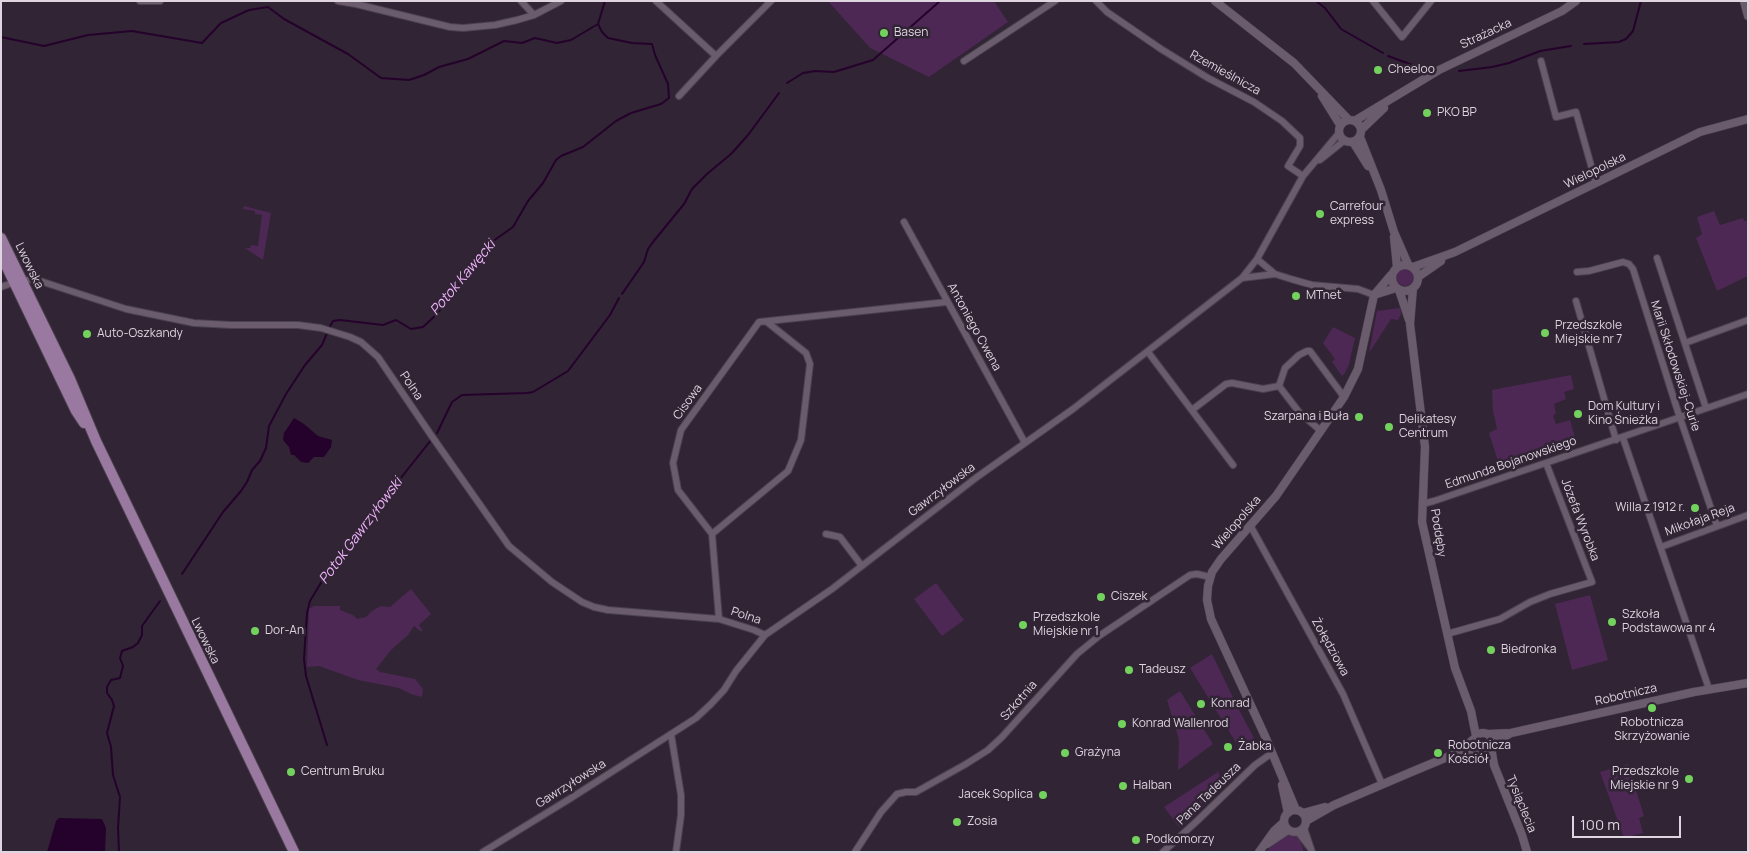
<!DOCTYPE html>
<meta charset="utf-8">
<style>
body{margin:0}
#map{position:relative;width:1749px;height:853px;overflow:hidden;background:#312434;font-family:Manrope,sans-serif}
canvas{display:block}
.frame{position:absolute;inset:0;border:2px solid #ded5e0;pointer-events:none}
.scale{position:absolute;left:1572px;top:816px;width:109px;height:22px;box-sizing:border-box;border:2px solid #ded5e0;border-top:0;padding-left:6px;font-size:15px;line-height:18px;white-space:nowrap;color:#ded5e0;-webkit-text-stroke:4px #312434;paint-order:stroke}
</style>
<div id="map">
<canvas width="1749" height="853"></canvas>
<div class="frame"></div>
<div class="scale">100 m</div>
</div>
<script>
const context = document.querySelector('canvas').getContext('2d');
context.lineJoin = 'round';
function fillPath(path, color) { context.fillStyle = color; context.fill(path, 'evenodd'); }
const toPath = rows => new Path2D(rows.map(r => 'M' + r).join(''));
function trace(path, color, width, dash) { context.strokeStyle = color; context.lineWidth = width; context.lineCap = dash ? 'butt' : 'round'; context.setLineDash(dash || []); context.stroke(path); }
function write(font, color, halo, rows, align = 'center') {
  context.font = font + ' Manrope,sans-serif'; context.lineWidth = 5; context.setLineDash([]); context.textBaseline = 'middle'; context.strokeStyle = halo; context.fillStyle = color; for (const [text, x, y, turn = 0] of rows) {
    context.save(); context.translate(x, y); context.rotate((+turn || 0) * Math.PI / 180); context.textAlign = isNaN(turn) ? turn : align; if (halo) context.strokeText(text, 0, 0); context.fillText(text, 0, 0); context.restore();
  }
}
const green = toPath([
 [828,1,994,1,1008,22,929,77,870,48],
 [244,206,271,213,263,260,245,248,250,248,251,245,258,246,262,215,255,214,255,211,243,209],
 [1714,211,1720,225,1743,218,1744,221,1748,221,1748,276,1717,291,1696,238,1702,234,1697,217],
 '1396 277a9 9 0 1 1 18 0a9 9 0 1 1-18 0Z',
 [1400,308,1401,314,1398,320,1391,319,1369,353,1377,311],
 [1333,327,1355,338,1349,364,1345,373,1342,376,1332,362,1335,359,1323,343],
 [1571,375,1574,389,1564,392,1566,399,1554,404,1556,413,1553,416,1556,424,1570,420,1577,444,1501,471,1489,433,1497,429,1493,411,1492,390],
 [936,583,964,620,942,636,914,599],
 [411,589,431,614,419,625,423,631,420,631,414,626,408,635,391,650,376,669,380,672,415,679,423,689,422,697,411,694,399,688,358,680,319,666,307,667,309,609,314,606,340,606,340,610,353,615,357,619,366,617,372,611,381,606,390,607],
 [1590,595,1608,660,1572,670,1555,604],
 [1212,654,1237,706,1255,740,1238,746,1190,668],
 [1180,691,1213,744,1178,770,1179,740,1167,700],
 [1628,764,1644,816,1639,818,1643,833,1624,838,1600,772],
 [1218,772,1223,783,1179,827,1164,807],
 [1286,834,1297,837,1300,841,1303,848,1303,852,1266,852,1276,840]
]);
const water = toPath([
 [294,418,304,424,318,436,332,440,331,447,324,457,314,457,308,463,301,462,294,455,291,455,289,447,283,440,284,433],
 [59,818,102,819,106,828,105,852,47,852,56,821]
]);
const stream = toPath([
 [1316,1,1325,8,1341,29,1383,53],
 [1,37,44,46,88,35,132,31,202,43,221,23,249,10,268,7,284,19,348,54,381,78,409,80,424,75,439,67,468,59,504,41,522,43,535,38,557,43,571,40,598,24],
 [1584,44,1619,42,1626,39,1633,31,1641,1],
 [1388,56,1418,67],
 [1459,71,1492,67,1509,63,1540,51,1571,46],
 [787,83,803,73,815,71,834,72,873,60,940,1],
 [622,294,644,262,648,249,653,242,684,204,692,189,707,174,731,154,748,135,779,93],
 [329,328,333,321,340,320,383,325,396,320,411,329,423,327,437,314,489,244,513,227,528,201,543,183,556,160,561,156,583,147,616,121,631,113,661,104,669,98,668,84,655,55,652,44,632,43,608,38,602,32,598,24,605,1],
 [437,433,452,402,462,395,527,393,533,392,568,371,610,315,619,298],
 [182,574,223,512,241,491,247,482,252,470,260,461,266,448,269,426,286,394,305,365,322,345,327,333],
 [327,745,306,676,304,659,307,613,310,601,331,566,431,440],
 [119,852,118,828,120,797,113,775,111,747,107,733,114,706,112,700,107,693,107,687,111,680,120,678,123,666,120,658,122,651,133,647,138,643,142,635,142,626,160,601]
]);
const minor = toPath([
 [140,1,160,1],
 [338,1,356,4,450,27,463,28,495,25,517,20,534,15,561,1],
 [521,1,534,15],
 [656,1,716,56,771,1],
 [1096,1,1107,12,1161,49,1208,78,1254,102,1282,121,1300,138,1300,146,1288,166,1303,176],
 [1373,1,1402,37,1431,1],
 [964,61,1055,1],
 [1541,61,1556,117,1576,112,1596,183],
 [679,96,716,56],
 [1320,160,1345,140],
 [904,222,1025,443],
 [1657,258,1706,408],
 [1257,259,1275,274,1291,279,1312,285,1358,289,1374,295],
 [1577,272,1589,271,1623,262,1629,264,1633,269,1678,412,1717,526],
 [1242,278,1275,274],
 [1,287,18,281,34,279,126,309,194,323,231,325,298,325,321,328,350,337,361,342,378,357,431,435,509,546,552,582,582,602,594,607,608,610,719,619,754,630,765,635],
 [1576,301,1616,440],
 [1685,343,1748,320],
 [1148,352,1233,465],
 [1279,386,1285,368,1299,355,1307,351,1310,351,1344,397],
 [1192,410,1226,384,1232,383,1263,389,1279,386,1299,412,1321,431],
 [1623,438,1709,689],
 [1422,504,1434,501,1748,394],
 [1250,525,1343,694,1382,784],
 [712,534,788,471,801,440,810,364,806,353,767,322],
 [826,534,840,537,862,566],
 [1661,547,1748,515],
 [719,619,712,534,678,490,673,463,681,430,759,322,947,302],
 [1447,634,1500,619,1530,602,1550,594,1592,582,1546,463],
 [671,734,681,795,681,815,676,852],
 [1304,828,1312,852],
 [1298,832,1311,849],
 [483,852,571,798,696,718,711,704,724,690,736,671,765,635,832,589,977,477,1073,409,1242,278,1257,259,1303,176,1339,133],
 [855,852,881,812,897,794,906,792,916,792,966,764,988,750,1002,737,1077,654,1099,636,1190,575,1197,574,1210,577],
 [1163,852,1197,821,1255,765,1272,753]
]);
const tertiary = toPath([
 [1215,1,1294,63,1348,119],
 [1744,1,1748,16],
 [1322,96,1340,125],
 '1339 131a11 11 0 1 1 22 0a11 11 0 1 1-22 0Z',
 [1356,120,1439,70,1562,11,1576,1],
 [1362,129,1384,108],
 [1360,137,1381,190,1394,232,1408,264],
 [1353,142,1368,166],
 [1394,237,1397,267],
 '1392 278a13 13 0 1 1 26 0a13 13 0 1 1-26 0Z',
 [1413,267,1455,252,1700,132,1748,119],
 [1418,277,1441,261],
 [1413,288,1410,324,1425,447,1422,522,1455,668,1471,711,1476,736],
 [1399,290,1409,320],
 [1374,295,1396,288],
 '1474 742a9 9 0 1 1 18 0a9 9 0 1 1-18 0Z',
 [1488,734,1511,733,1694,692,1748,683],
 [1492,744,1511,733],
 [1491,747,1494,765,1522,835,1527,852],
 [1457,753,1475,738],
 [1282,785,1288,813],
 [1296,810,1265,736,1211,619,1207,600,1208,586,1212,572,1221,559,1276,496,1344,397,1358,369,1374,295,1391,275],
 '1284 821a11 11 0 1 1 22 0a11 11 0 1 1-22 0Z',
 [1303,813,1325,807],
 [1306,821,1334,805,1409,773,1457,753,1479,750],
 [1267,844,1288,830],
 [1259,852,1274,831,1284,822]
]);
const primary = toPath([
 [1,238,70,379,96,441,294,852],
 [1,255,76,411,84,423]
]);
const markers = [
 [884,33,5,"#73d25d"],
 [1378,70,5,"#73d25d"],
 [1427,113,5,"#73d25d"],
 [1320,214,5,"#73d25d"],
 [1296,296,5,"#73d25d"],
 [1545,333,5,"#73d25d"],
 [87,334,5,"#73d25d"],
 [1578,414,5,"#73d25d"],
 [1359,417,5,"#73d25d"],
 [1389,427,5,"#73d25d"],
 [1695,508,5,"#73d25d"],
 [1101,597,5,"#73d25d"],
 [1612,622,5,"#73d25d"],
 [1023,625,5,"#73d25d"],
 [255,631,5,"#73d25d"],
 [1491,650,5,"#73d25d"],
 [1129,670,5,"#73d25d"],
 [1201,704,5,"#73d25d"],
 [1652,708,5,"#73d25d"],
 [1122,724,5,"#73d25d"],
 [1228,747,5,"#73d25d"],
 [1065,753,5,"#73d25d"],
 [1438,753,5,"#73d25d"],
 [291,772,5,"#73d25d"],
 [1689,779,5,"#73d25d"],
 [1123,786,5,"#73d25d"],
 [1043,795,5,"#73d25d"],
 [957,822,5,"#73d25d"],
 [1136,840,5,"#73d25d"]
];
const poiNames = [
 ["Basen",894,33],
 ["Cheeloo",1388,70],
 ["PKO BP",1437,113],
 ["Carrefour",1330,207],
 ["express",1330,221],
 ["MTnet",1306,296],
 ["Przedszkole",1555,326],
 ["Miejskie nr 7",1555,340],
 ["Auto-Oszkandy",97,334],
 ["Dom Kultury i",1588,407],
 ["Kino Śnieżka",1588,421],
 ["Szarpana i Buła",1349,417,"right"],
 ["Delikatesy",1399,420],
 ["Centrum",1399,434],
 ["Willa z 1912 r.",1685,508,"right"],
 ["Ciszek",1111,597],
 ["Szkoła",1622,615],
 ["Podstawowa nr 4",1622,629],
 ["Przedszkole",1033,618],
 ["Miejskie nr 1",1033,632],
 ["Dor-An",265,631],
 ["Biedronka",1501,650],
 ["Tadeusz",1139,670],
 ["Konrad",1211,704],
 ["Robotnicza",1652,723,"center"],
 ["Skrzyżowanie",1652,737,"center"],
 ["Konrad Wallenrod",1132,724],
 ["Robotnicza",1448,746],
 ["Kościół",1448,760],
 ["Żabka",1238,747],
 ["Grażyna",1075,753],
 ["Centrum Bruku",301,772],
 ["Przedszkole",1679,772,"right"],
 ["Miejskie nr 9",1679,786,"right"],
 ["Halban",1133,786],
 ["Jacek Soplica",1033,795,"right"],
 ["Zosia",967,822],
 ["Podkomorzy",1146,840]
];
const streetNames = [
 ["Strażacka",1486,34,-25],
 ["Rzemieślnicza",1225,73,29],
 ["Wielopolska",1595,171,-26],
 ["Lwowska",29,266,64],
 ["Antoniego Cwena",974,327,61],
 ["Marii Skłodowskiej-Curie",1675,366,72],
 ["Polna",411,386,56],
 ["Cisowa",688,402,-54],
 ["Edmunda Bojanowskiego",1511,463,-19],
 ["Gawrzyłowska",942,490,-37],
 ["Józefa Wyrobka",1580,520,69],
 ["Mikołaja Reja",1700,520,-20],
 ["Wielopolska",1237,523,-49],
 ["Poddęby",1438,533,81],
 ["Polna",746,616,18],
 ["Lwowska",205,641,64],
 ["Żołędziowa",1330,647,61],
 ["Robotnicza",1626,695,-13],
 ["Szkotnia",1019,701,-49],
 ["Gawrzyłowska",571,784,-32],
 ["Pana Tadeusza",1209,794,-44],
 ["Tysiąclecia",1521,804,68]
];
const waterNames = [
 ["Potok Kawęcki",463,278,-50],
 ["Potok Gawrzyłowski",361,531,-53]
];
fillPath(green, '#4d2855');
fillPath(water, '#25022c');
trace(stream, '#25022c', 2);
trace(minor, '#4b414e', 8);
trace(tertiary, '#4b414e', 9);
trace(primary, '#4b414e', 12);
trace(minor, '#6a5b6d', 6);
trace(tertiary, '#6a5b6d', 8);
trace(primary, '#9a79a1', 10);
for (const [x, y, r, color] of markers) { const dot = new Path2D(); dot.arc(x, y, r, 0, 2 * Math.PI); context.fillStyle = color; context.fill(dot); trace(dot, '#312434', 2); }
write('12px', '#ded5e0', '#312434', poiNames, 'left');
write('12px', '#ded5e0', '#312434', streetNames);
write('italic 14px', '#f0b4fe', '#312434', waterNames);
</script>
